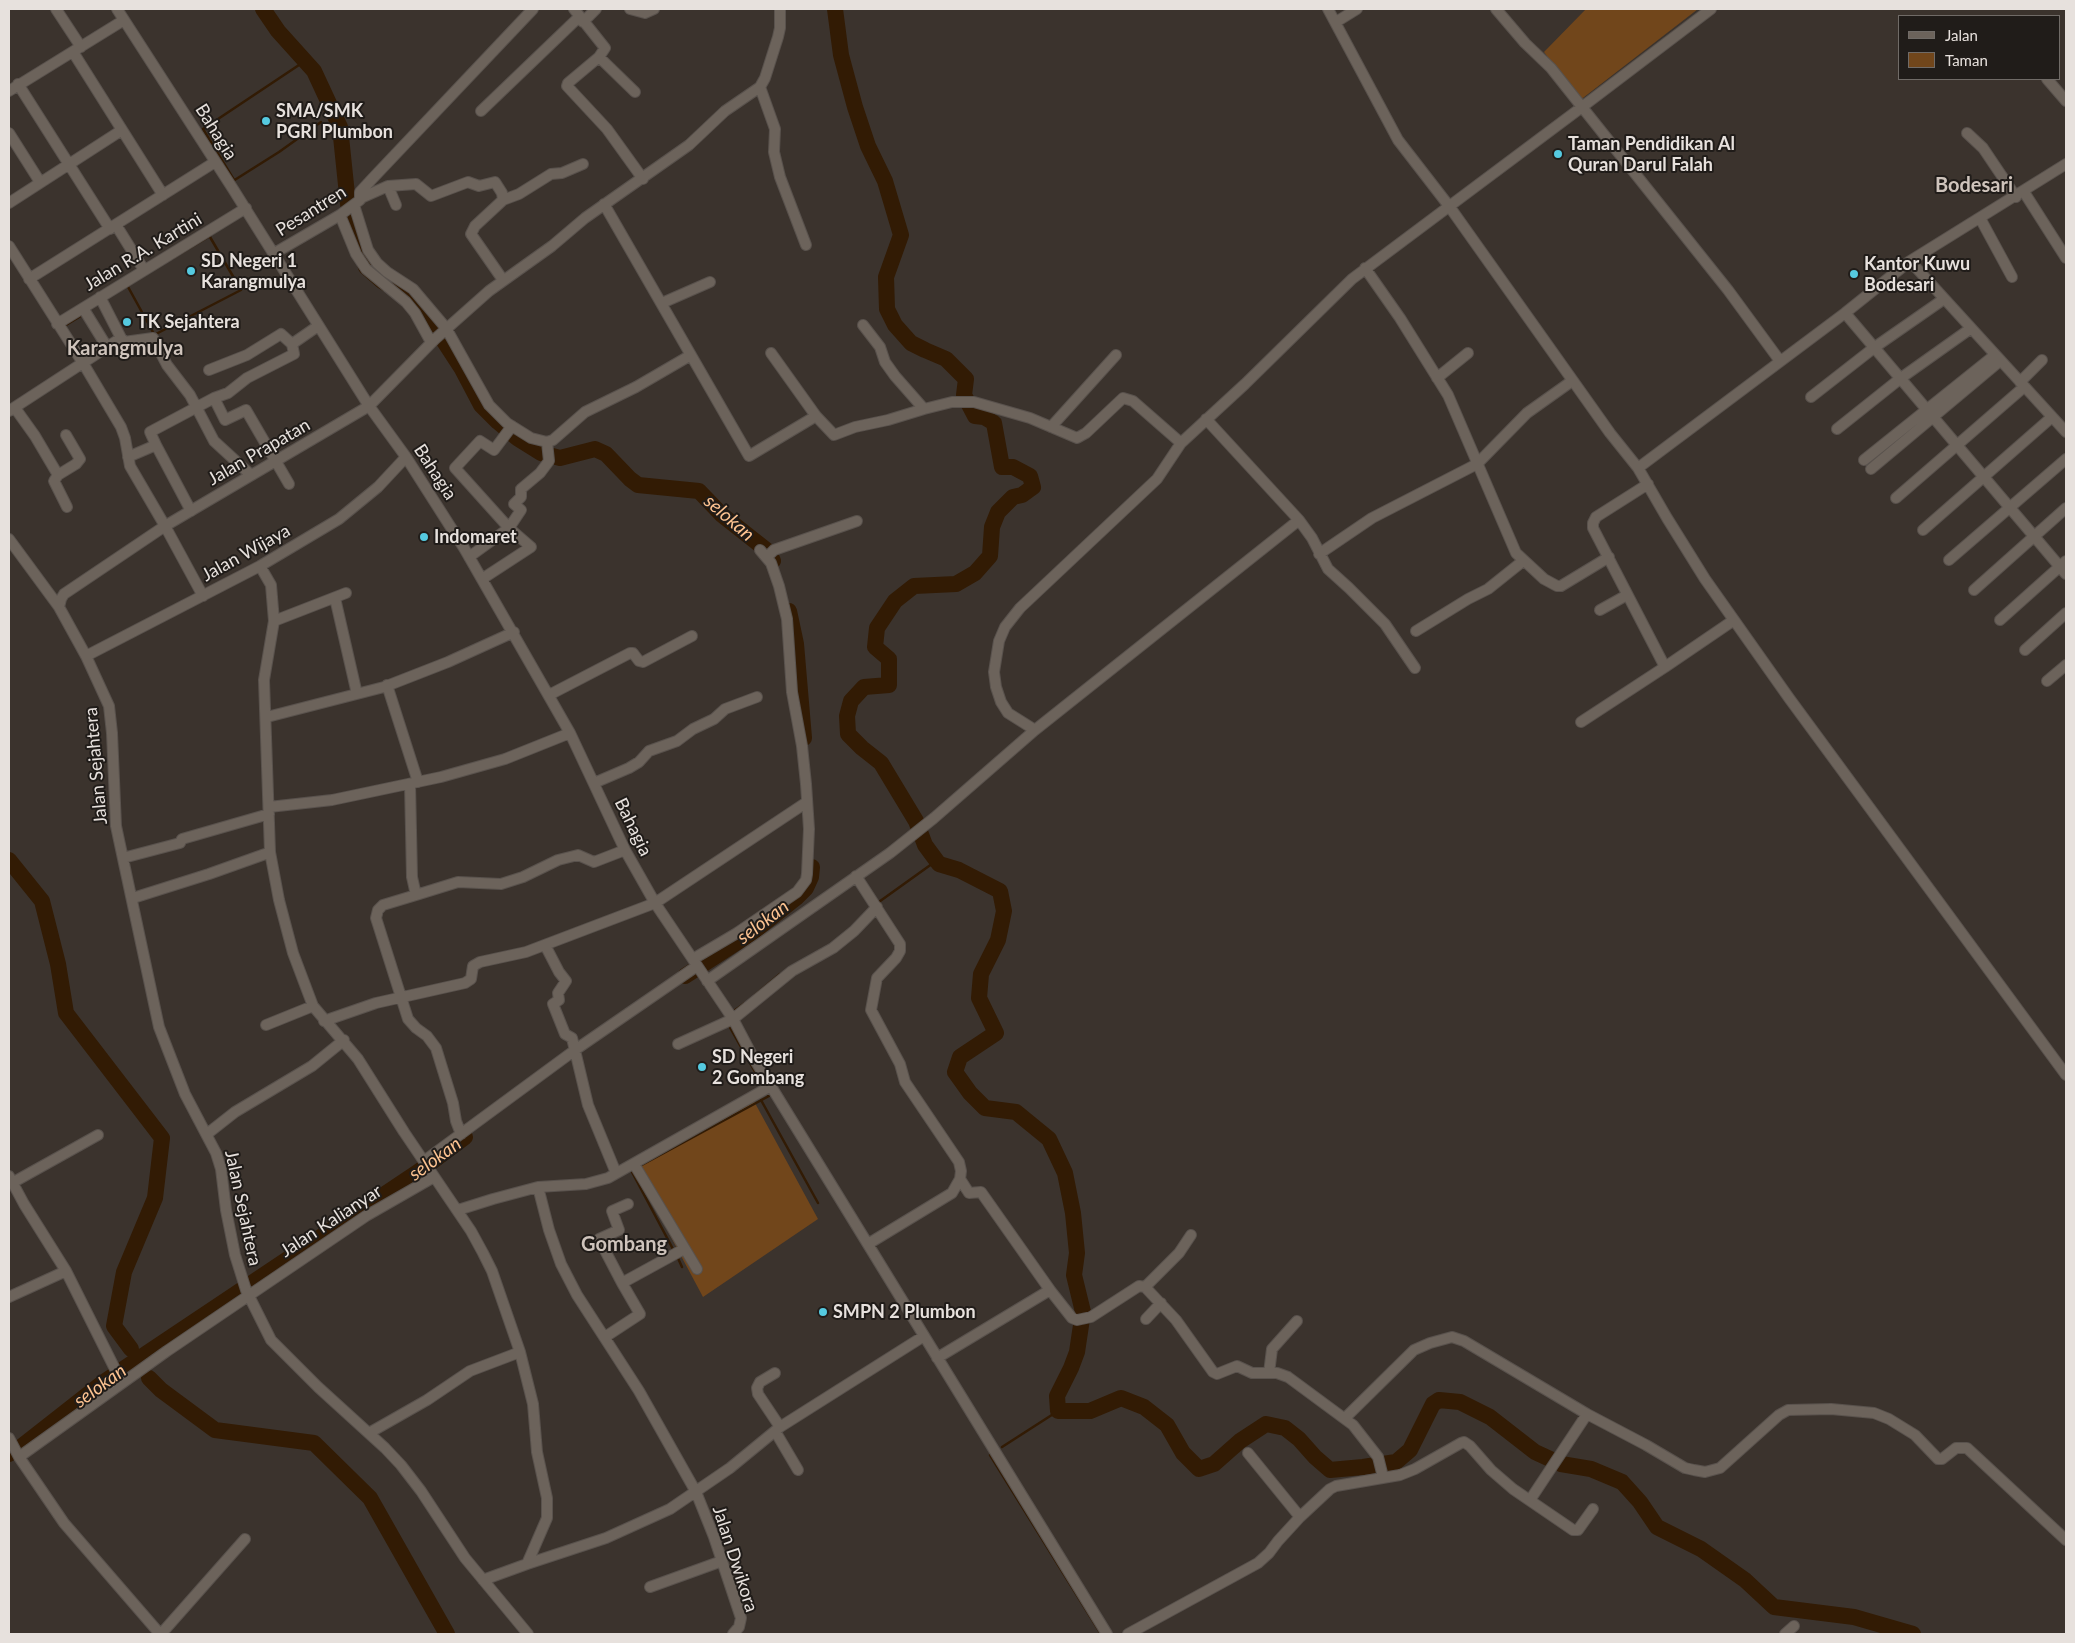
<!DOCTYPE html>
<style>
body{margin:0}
#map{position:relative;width:2075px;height:1643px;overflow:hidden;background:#3b332d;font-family:Lato,sans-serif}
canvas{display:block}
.frame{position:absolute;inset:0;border:10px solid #e7e1dd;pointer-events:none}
.legend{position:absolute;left:1898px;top:15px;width:162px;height:65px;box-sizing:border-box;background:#201c19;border:1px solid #706b67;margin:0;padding:6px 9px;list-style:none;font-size:15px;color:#e7e1dd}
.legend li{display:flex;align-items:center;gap:10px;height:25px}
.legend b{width:25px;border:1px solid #706b67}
</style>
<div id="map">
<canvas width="2075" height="1643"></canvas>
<div class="frame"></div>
<ul class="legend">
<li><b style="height:6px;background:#6c635b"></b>Jalan</li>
<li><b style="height:14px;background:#71461b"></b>Taman</li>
</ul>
</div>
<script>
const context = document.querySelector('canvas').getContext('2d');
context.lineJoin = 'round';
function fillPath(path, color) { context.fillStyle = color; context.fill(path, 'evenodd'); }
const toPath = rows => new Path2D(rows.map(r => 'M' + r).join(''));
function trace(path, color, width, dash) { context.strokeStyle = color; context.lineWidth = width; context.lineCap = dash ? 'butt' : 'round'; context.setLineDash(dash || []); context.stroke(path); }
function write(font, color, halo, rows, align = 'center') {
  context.font = font + ' Lato,sans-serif'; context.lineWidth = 4; context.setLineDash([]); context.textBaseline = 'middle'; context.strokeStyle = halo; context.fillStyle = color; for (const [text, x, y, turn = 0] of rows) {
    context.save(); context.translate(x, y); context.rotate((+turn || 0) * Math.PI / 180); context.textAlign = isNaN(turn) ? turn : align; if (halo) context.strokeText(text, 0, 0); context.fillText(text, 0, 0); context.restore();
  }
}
const green = toPath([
 [1586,9,1698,9,1579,101,1544,52],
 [749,1092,818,1219,703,1297,633,1166]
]);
const stream = toPath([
 [234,180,203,129,305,61],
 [233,181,279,152,321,122],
 [173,258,210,236],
 [127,285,154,334],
 [66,325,84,314],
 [154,335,241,290,210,237],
 [876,904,936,861],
 [755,995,780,974],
 [731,1013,745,1003],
 [728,1024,763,1086],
 [761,1100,818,1203],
 [638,1167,769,1096,766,1091],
 [634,1171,632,1172,674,1251],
 [677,1256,682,1267],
 [1002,1447,1058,1411],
 [990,1455,1101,1634]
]);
const river = toPath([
 [263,9,278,31,314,71,340,127,348,204,366,267,382,281,403,293,432,323,462,369,481,405,498,422,517,438,541,453,560,458,595,449,606,454,630,479,638,485,699,491,722,515,769,552,773,561],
 [835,9,841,55,855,107,868,146,885,181,901,235,886,277,887,309,895,325,911,343,925,350,946,359,966,379,964,395,975,416,984,417,994,423,1002,467,1013,467,1030,476,1033,487,1022,495,1013,497,998,512,992,527,990,556,975,573,956,584,914,586,895,601,877,628,875,647,889,659,889,685,864,687,851,701,847,716,848,734,862,748,881,763,916,821,925,845,939,864,959,870,1000,891,1004,911,998,940,981,974,979,998,996,1033,960,1057,955,1072,970,1093,985,1108,1016,1112,1049,1139,1065,1173,1073,1213,1077,1253,1074,1275,1083,1312,1077,1352,1071,1368,1057,1396,1058,1411,1090,1411,1121,1398,1144,1407,1167,1425,1183,1453,1199,1469,1214,1464,1240,1441,1266,1424,1285,1428,1299,1439,1315,1457,1330,1470,1363,1467,1396,1462,1410,1450,1433,1404,1439,1400,1460,1402,1490,1417,1535,1452,1561,1464,1591,1469,1622,1482,1640,1502,1657,1527,1701,1549,1745,1580,1774,1607,1854,1617,1913,1634],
 [789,611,796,644,804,738],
 [9,860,42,901,58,964,66,1013,162,1138,155,1198,124,1272,114,1326,131,1349],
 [685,976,753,932,796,898,806,888,811,877,812,867],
 [149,1378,161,1390,215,1430,314,1443,370,1498,447,1634],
 [9,1454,22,1446,101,1384,418,1172,465,1137]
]);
const minor = toPath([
 [56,9,81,47],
 [117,9,233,189,369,406,406,457,464,548,570,733,625,850,655,903,733,1019,753,1057,1107,1634],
 [574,9,605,48,599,57,568,83,567,86,607,129,643,179],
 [630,9,645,13,654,9],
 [1328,9,1398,140,1449,206,1610,433,1638,468,1667,518,1705,579,1789,698,2066,1075],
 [1496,9,1525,43,1551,68,1582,107,1728,290,1780,361],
 [583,22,596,9],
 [1336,22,1357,9],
 [73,52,163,195],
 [599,57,635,92],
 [2047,79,2066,101],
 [18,84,110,229],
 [760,87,775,129,774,152,780,177,806,245],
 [9,91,124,20],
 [481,111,579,17],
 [9,133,40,182],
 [1967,133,1983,148,2016,197],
 [388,186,396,205],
 [2024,192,2066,258],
 [361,198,388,186,416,184,431,196,468,182,479,186,495,182,502,193,503,200,475,226,471,234,503,280],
 [503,200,519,194,551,174,562,173,583,164],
 [9,203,122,130],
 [604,204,749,456,816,416],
 [354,205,368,250,377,263,387,272,413,289,446,328,489,405,507,423,531,438,547,442,553,440,585,412,636,387,691,355],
 [340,215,356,254,366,269,406,302,415,313,431,342],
 [1980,218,2012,277],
 [116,225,144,270],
 [9,246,83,363,121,427,125,438,130,466,165,526,64,594,61,599,59,607,86,656,109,706,112,733,116,826,159,1027,185,1094,216,1153,221,1169,226,1210,235,1255,246,1290,271,1340,318,1387,385,1448,401,1465,421,1491,465,1558,528,1634],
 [273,254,340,215,360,200,360,192,372,179,533,9],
 [1910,261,2066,432],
 [1365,268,1400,318,1448,395,1516,553,1544,579,1557,586,1561,586,1609,557],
 [29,279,215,162],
 [662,303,710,282],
 [83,308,107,347],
 [1845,313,2066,574],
 [57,324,246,208],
 [863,325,880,347,885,362,895,376,924,409,952,402,974,402,1030,418,1077,438,1086,433,1123,398,1133,401,1181,443],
 [121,338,124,342,153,338,167,365,190,395,214,441,251,475],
 [771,353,816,416,834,435,855,427,888,420,924,409],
 [209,370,247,355,281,334,292,344],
 [1437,378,1468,353],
 [2020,382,2042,360],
 [1811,397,1875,347,1944,299],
 [214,398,225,420,246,410,289,484],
 [15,408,35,436,58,475,54,481,67,507],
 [9,411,121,338,100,297],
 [1206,419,1299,520,1312,538,1328,569,1349,588,1385,624,1415,668],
 [1051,427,1116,355],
 [1837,429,1901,378,1970,329],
 [156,445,191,511],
 [128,457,156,445,150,432,214,398,228,393,247,378,294,354,292,344,318,326],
 [1864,460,1995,355],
 [1638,468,1845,313,1910,261,2066,164],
 [1871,469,2000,361],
 [58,475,76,464,80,459,66,435],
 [1648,484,1596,517,1593,523,1593,528,1665,667,1734,620],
 [1896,498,2024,387],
 [1923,530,2052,417],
 [9,539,59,607],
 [1319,554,1372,518,1477,464,1527,413,1572,381],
 [469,557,509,528,455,468,480,441,494,450,512,426],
 [767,557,774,550,857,521],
 [1949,560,2066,459],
 [260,566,271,585,274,621,264,680,270,852,279,900,293,953,313,1006,358,1059,404,1132,471,1231,483,1253,492,1271,520,1352,533,1404,537,1452,547,1498,547,1518,527,1564,483,1580],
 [482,579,531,547,509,528,521,510,514,504,521,497,521,489,540,473,549,461,547,442],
 [1974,590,2066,508],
 [203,596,165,526,369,406,435,339,489,291,552,246,585,218,689,145,725,111,760,87,765,78,778,37,780,28,780,9],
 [335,598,357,694],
 [1600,610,1627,595],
 [2000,620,2066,561],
 [274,621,346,593],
 [1416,631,1468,599,1488,589,1523,561],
 [2025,650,2066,613],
 [86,656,260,566,339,519,378,487,406,457],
 [2047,681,2066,665],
 [387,685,418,782],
 [549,695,630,653,633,653,639,661,643,662,692,636],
 [267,717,384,687,448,662,514,632],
 [1581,722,1665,667],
 [1035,730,1008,713,1001,702,996,687,994,672,999,641,1005,627,1020,608,1157,479,1181,443,1245,384,1352,279,1582,107,1711,9],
 [594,783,629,768,639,762,649,751,677,741,693,729,714,719,725,709,757,697],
 [410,784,412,877,416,895,383,905,378,910,376,918,408,1019,416,1028,427,1036,436,1048,453,1103,456,1121,461,1134],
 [269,807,332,800,441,777,505,759,570,733],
 [123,858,180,843,182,839,269,814],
 [856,876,900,944,900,951,896,958,877,978,871,1010,900,1064,905,1082,959,1162,961,1171,960,1179,952,1193,868,1244],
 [416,895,458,882,501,884,523,877,558,860,578,855,594,862,625,850],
 [133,898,209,874,268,853],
 [545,945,559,972,566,981,558,993,559,1000,553,1004,565,1034,572,1038,588,1105,616,1173],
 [693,959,737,933,797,892,806,880,807,874,809,829,806,784,802,746,792,692,787,619,779,586,771,563,760,550],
 [707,981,890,853,934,818,1035,730,1299,520],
 [324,1021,376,1003,465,983,471,979,473,966,480,962,526,952,655,903,807,802],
 [266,1025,313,1006],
 [678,1044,733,1019,792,971,833,948,854,931,877,907],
 [207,1134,235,1112,312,1066,344,1040],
 [424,1161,575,1050,697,966],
 [634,1164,697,1269],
 [9,1176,24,1204,66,1271,122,1383],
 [960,1179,969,1193,981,1192,1050,1290],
 [12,1183,98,1135],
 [538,1187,549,1230,561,1264,577,1295,639,1391,696,1492,714,1537,741,1618,739,1627,733,1634],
 [458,1210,493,1199,538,1187,586,1184,608,1178,771,1086],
 [622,1283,599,1239,619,1230,612,1211,628,1204],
 [1145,1287,1179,1253,1191,1235],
 [9,1297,66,1271],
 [1146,1319,1161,1303],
 [605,1337,640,1314,622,1283,684,1249],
 [937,1358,1050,1290,1072,1318,1077,1320,1091,1317,1139,1286,1145,1287,1176,1320,1213,1372,1217,1374,1237,1366,1252,1373,1277,1373,1288,1377,1353,1425,1378,1457,1383,1477],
 [775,1373,760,1382,757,1388,758,1394,780,1427],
 [1269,1373,1272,1349,1297,1321],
 [1345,1418,1414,1350,1430,1343,1452,1337,1464,1341,1587,1414,1646,1445,1685,1468,1694,1470,1705,1472,1720,1468,1779,1415,1788,1410,1831,1409,1874,1413,1889,1419,1915,1435,1938,1459,1942,1459,1956,1448,1967,1448,2066,1540],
 [775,1431,798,1470],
 [369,1433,427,1400,470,1371,520,1352],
 [9,1438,19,1457,64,1523,160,1634],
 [1248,1453,1300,1517],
 [19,1457,167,1351,366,1216,434,1177],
 [1530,1500,1587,1414],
 [527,1564,606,1538,670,1509,730,1468,780,1427,924,1336],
 [650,1587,722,1561],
 [161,1634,245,1539],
 [1128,1634,1258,1563,1269,1553,1278,1541,1300,1517,1330,1489,1336,1486,1400,1475,1415,1469,1461,1443,1464,1442,1470,1446,1491,1470,1513,1489,1573,1530,1578,1530,1593,1509],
 [1785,1634,1794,1626]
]);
const markers = [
 [266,121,5,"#55cae0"],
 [1558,154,5,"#55cae0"],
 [191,271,5,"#55cae0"],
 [1854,274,5,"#55cae0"],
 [127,322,5,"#55cae0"],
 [424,537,5,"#55cae0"],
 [702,1067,5,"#55cae0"],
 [823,1312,5,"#55cae0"]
];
const poiNames = [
 ["SMA/SMK",276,111],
 ["PGRI Plumbon",276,132],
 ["Taman Pendidikan Al",1568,144],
 ["Quran Darul Falah",1568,165],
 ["SD Negeri 1",201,261],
 ["Karangmulya",201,282],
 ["Kantor Kuwu",1864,264],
 ["Bodesari",1864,285],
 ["TK Sejahtera",137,322],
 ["Indomaret",434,537],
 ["SD Negeri",712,1057],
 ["2 Gombang",712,1078],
 ["SMPN 2 Plumbon",833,1312]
];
const streetNames = [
 ["Bahagia",216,132,58],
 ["Pesantren",311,211,-32],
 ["Jalan R.A. Kartini",143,252,-31],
 ["Jalan Prapatan",259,452,-30],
 ["Bahagia",435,472,57],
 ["Jalan Wijaya",246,553,-29],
 ["Jalan Sejahtera",96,766,-95],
 ["Bahagia",633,827,64],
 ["Jalan Sejahtera",243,1208,78],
 ["Jalan Kalianyar",331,1221,-33],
 ["Jalan Dwikora",735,1559,72]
];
const waterNames = [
 ["selokan",729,518,41],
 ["selokan",763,922,-37],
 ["selokan",435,1159,-36],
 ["selokan",100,1386,-36]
];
const quarterNames = [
 ["Bodesari",1974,186],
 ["Karangmulya",125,349],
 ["Gombang",624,1245]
];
fillPath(green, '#71461b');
trace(stream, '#321b04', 2.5);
trace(river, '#321b04', 16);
trace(minor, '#59524d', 12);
trace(minor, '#6c635b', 10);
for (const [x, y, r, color] of markers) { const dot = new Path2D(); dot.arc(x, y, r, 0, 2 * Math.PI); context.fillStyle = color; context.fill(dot); trace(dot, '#201c19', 2); }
write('bold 18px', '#e7e1dd', '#201c19', poiNames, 'left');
write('18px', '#e7e1dd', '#201c19', streetNames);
write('italic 19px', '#fdc391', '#201c19', waterNames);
write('bold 20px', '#cfc4bc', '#201c19', quarterNames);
</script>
